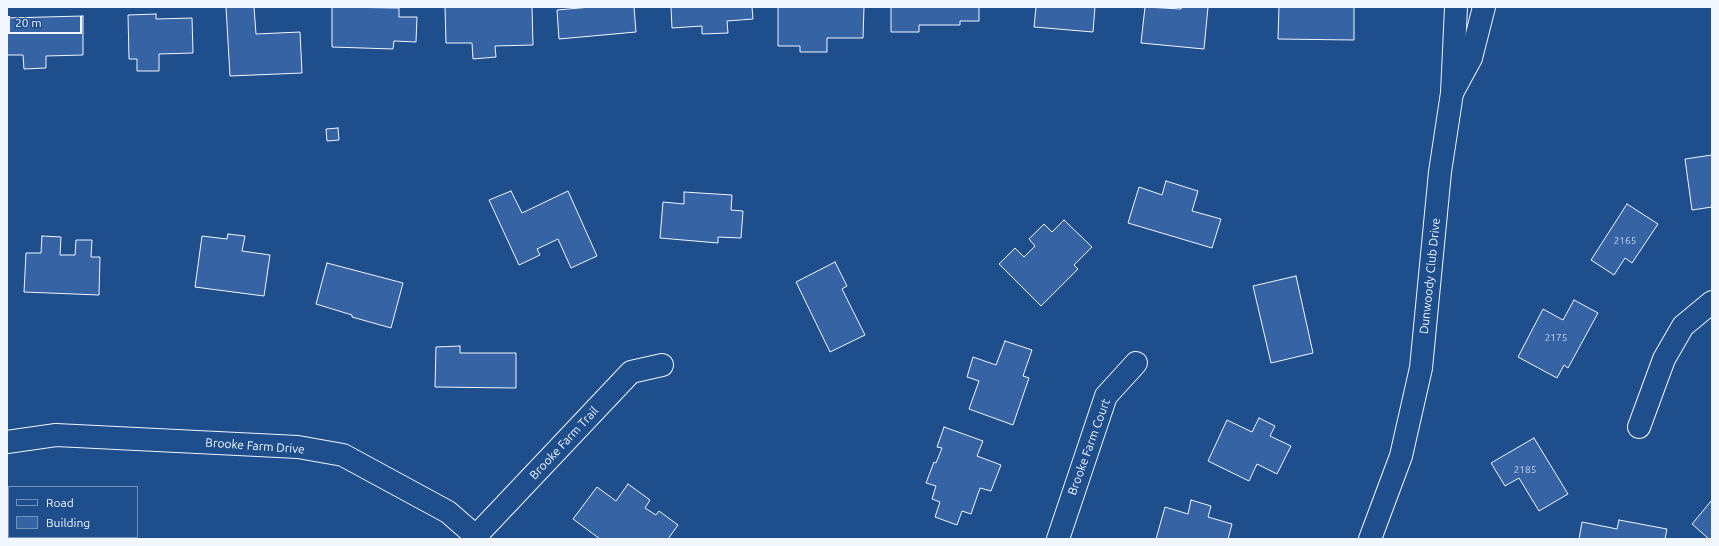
<!DOCTYPE html>
<style>
body{margin:0}
#map{position:relative;width:1719px;height:546px;overflow:hidden;background:#1f4e8c;font-family:Ubuntu,sans-serif}
canvas{display:block}
.frame{position:absolute;inset:0;border:8px solid #f2f6ff;pointer-events:none}
.legend{position:absolute;left:8px;top:486px;width:130px;height:52px;box-sizing:border-box;background:#1f4e8c;border:1px solid #7391ba;margin:0;padding:5px 7px;list-style:none;font-size:12px;color:#f2f6ff}
.legend li{display:flex;align-items:center;gap:8px;height:20px}
.legend b{width:20px;border:1px solid #7391ba}
.scale{position:absolute;left:8px;top:16px;width:74px;height:18px;box-sizing:border-box;border:2px solid #f2f6ff;border-top:0;padding-left:5px;font-size:12px;line-height:14px;white-space:nowrap;color:#f2f6ff;-webkit-text-stroke:3px #1f4e8c;paint-order:stroke}
</style>
<div id="map">
<canvas width="1719" height="546"></canvas>
<div class="frame"></div>
<ul class="legend">
<li><b style="height:5px;background:#1f4e8c"></b>Road</li>
<li><b style="height:11px;background:#3563a3"></b>Building</li>
</ul>
<div class="scale">20 m</div>
</div>
<script>
const context = document.querySelector('canvas').getContext('2d');
context.lineJoin = 'round';
function fillPath(path, color) { context.fillStyle = color; context.fill(path, 'evenodd'); }
const toPath = rows => new Path2D(rows.map(r => 'M' + r).join(''));
function trace(path, color, width, dash) { context.strokeStyle = color; context.lineWidth = width; context.lineCap = dash ? 'butt' : 'round'; context.setLineDash(dash || []); context.stroke(path); }
function write(font, color, halo, rows, align = 'center') {
  context.font = font + ' Ubuntu,sans-serif'; context.lineWidth = 3; context.setLineDash([]); context.textBaseline = 'middle'; context.strokeStyle = halo; context.fillStyle = color; for (const [text, x, y, turn = 0] of rows) {
    context.save(); context.translate(x, y); context.rotate((+turn || 0) * Math.PI / 180); context.textAlign = isNaN(turn) ? turn : align; if (halo) context.strokeText(text, 0, 0); context.fillText(text, 0, 0); context.restore();
  }
}
const building = toPath([
 [226,7,254,7,256,34,300,32,302,73,230,76,226,7],
 [332,7,399,8,399,17,417,17,416,42,394,41,393,49,332,47,332,7],
 [445,7,532,7,533,45,495,46,496,57,473,59,472,43,446,43,445,7],
 [591,7,634,7,636,32,559,39,557,10,591,7],
 [671,7,752,7,753,19,727,21,728,33,702,34,702,26,672,28,671,7],
 [778,7,864,7,863,38,827,38,827,52,800,52,800,46,778,46,778,7],
 [891,7,979,7,979,21,960,21,960,25,919,25,919,32,891,32,891,7],
 [1036,7,1095,7,1093,32,1034,27,1036,7],
 [1145,7,1181,9,1182,7,1208,7,1204,49,1141,43,1145,7],
 [1279,7,1354,7,1354,40,1278,39,1279,7],
 [156,14,156,19,192,18,193,53,159,54,159,71,137,71,137,59,129,59,128,15,156,14],
 [83,16,83,55,46,56,46,68,24,69,23,55,7,55,7,18,83,16],
 [338,128,339,140,327,141,326,129,338,128],
 [1712,155,1712,207,1692,210,1685,159,1712,155],
 [1166,181,1198,191,1192,211,1221,219,1212,248,1128,223,1139,187,1162,195,1166,181],
 [511,191,522,213,568,191,597,256,571,268,558,239,537,249,540,255,519,265,489,200,511,191],
 [684,192,732,195,731,210,743,211,741,238,718,237,718,243,660,238,663,202,684,204,684,192],
 [1627,204,1658,224,1632,263,1625,258,1614,275,1591,260,1627,204],
 [1064,220,1092,247,1074,265,1078,269,1041,306,999,264,1015,248,1024,257,1035,246,1029,239,1044,224,1052,232,1064,220],
 [228,234,245,236,242,251,270,255,264,296,195,287,202,236,227,239,228,234],
 [42,236,61,237,60,255,75,255,76,240,92,240,91,257,100,257,99,295,24,292,26,253,41,253,42,236],
 [835,262,847,286,842,289,865,335,830,352,796,282,835,262],
 [327,263,403,283,391,328,352,317,352,315,316,304,327,263],
 [1296,276,1313,353,1271,363,1253,286,1296,276],
 [1574,300,1598,313,1568,368,1564,365,1557,378,1518,357,1543,309,1563,320,1574,300],
 [1005,341,1032,350,1023,376,1029,378,1013,425,969,409,979,381,967,377,973,357,996,365,1005,341],
 [460,346,460,353,516,353,516,388,435,387,436,347,460,346],
 [1259,418,1275,426,1270,436,1291,446,1277,474,1257,464,1249,481,1208,461,1227,420,1252,432,1259,418],
 [944,427,983,441,977,456,1001,465,991,491,980,488,971,514,962,511,957,525,935,517,940,502,932,499,936,486,926,483,934,462,936,463,942,448,937,447,944,427],
 [1534,438,1568,494,1539,511,1519,478,1505,486,1491,463,1534,438],
 [628,484,650,500,645,508,656,515,659,511,678,525,668,539,600,539,573,519,597,487,616,501,628,484],
 [1191,500,1211,506,1208,517,1232,524,1228,539,1156,539,1165,507,1188,514,1191,500],
 [1712,500,1712,539,1709,539,1692,524,1712,500],
 [1619,520,1667,529,1665,539,1579,539,1582,522,1617,529,1619,520]
]);
const minor = toPath([
 [1639,427,1664,359,1683,326,1712,302],
 [7,442,56,435,298,447,343,455,448,512,479,539],
 [476,536,631,372,662,365],
 [1058,539,1106,396,1136,363]
]);
const tertiary = toPath([
 [1452,93,1471,58,1484,7]
]);
const secondary = toPath([
 [1370,539,1401,456,1421,368,1440,172,1452,93,1456,7]
]);
const numberNames = [
 ["2165",1625,241],
 ["2175",1556,338],
 ["2185",1525,470]
];
const streetNames = [
 ["Dunwoody Club Drive",1430,276,-84],
 ["Brooke Farm Trail",564,443,-47],
 ["Brooke Farm Drive",255,446,4],
 ["Brooke Farm Court",1089,447,-70]
];
fillPath(building, '#3563a3');
trace(building, '#f2f6ff', 1);
trace(minor, '#f2f6ff', 24);
trace(tertiary, '#f2f6ff', 24);
trace(secondary, '#f2f6ff', 24);
trace(minor, '#1f4e8c', 22);
trace(tertiary, '#1f4e8c', 22);
trace(secondary, '#1f4e8c', 22);
write('10px', '#c3d1e8', null, numberNames);
write('12px', '#f2f6ff', '#1f4e8c', streetNames);
</script>
